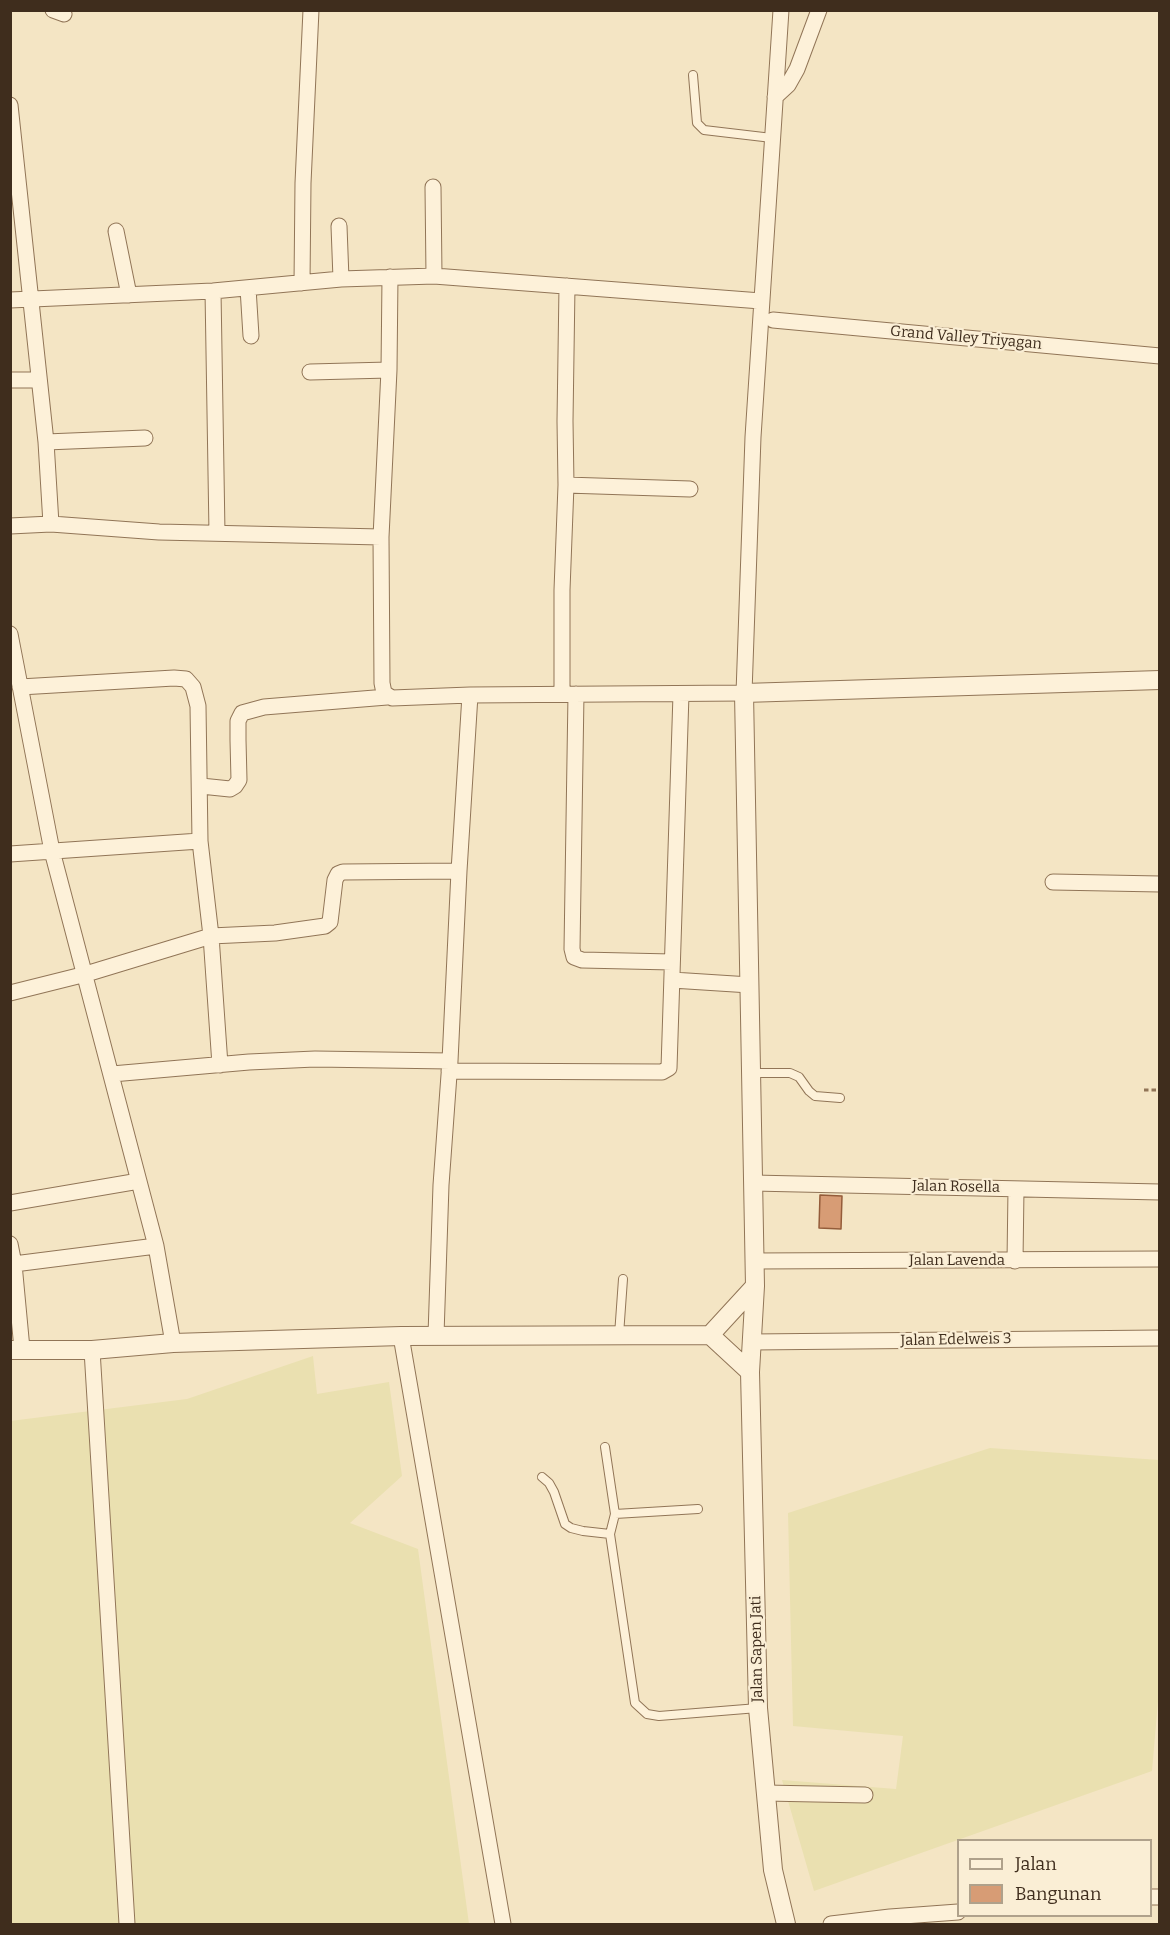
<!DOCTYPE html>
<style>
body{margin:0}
#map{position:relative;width:1170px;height:1935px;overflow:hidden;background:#f4e5c4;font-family:Bitter,serif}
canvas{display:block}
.frame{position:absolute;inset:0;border:12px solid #3f2d1d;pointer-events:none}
.legend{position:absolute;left:957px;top:1839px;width:195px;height:78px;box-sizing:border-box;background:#faeed5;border:2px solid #afa18b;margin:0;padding:8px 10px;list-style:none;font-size:18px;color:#3f2d1d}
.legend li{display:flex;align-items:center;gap:12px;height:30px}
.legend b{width:30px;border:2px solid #afa18b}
</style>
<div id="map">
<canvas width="1170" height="1935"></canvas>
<div class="frame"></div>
<ul class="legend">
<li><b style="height:8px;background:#fdf1d9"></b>Jalan</li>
<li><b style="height:16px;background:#d79c75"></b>Bangunan</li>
</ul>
</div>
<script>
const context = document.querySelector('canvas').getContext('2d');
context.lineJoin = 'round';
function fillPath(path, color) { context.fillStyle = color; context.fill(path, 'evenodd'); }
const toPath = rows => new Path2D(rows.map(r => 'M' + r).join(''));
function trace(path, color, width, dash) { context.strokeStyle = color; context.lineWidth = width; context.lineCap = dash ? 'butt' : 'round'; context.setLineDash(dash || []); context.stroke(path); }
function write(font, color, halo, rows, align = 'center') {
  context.font = font + ' Bitter,serif'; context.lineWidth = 4.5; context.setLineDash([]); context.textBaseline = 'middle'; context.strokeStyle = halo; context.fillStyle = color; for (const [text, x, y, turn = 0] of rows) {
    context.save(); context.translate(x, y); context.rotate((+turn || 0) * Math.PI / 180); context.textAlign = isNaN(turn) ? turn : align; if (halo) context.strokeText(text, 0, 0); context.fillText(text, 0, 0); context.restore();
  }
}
const farmland = toPath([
 [313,1356,317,1394,389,1382,402,1476,350,1523,418,1549,469,1924,11,1924,10,1421,187,1399],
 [990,1448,1159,1460,1160,1678,1152,1771,814,1891,782,1780,896,1789,903,1736,793,1726,788,1513]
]);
const building = toPath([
 [820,1195,842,1196,841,1229,819,1228,820,1195]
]);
const path = toPath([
 [1144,1090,1160,1090]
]);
const service = toPath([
 [693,75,697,123,704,130,772,138],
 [751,1073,790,1073,799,1077,809,1091,815,1096,840,1098],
 [619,1335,623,1279],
 [605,1447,615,1514,610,1534,635,1703,647,1714,659,1716,758,1708],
 [542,1477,549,1483,554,1492,565,1524,571,1528,583,1531,610,1534],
 [615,1514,698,1509]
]);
const minor = toPath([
 [53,10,64,14],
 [775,97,788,85,797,69,819,10],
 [10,105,46,442,51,524],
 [433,187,434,276],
 [339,226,341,279],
 [116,231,129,295],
 [390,277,389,370,381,537,382,683,384,693,392,698,470,695,744,693,753,437,781,10],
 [302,283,303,183,311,10],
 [248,288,251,336],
 [213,291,217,533],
 [10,300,213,291,341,279,434,276,761,301],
 [773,320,1160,356],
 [310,372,389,370],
 [10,380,39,380],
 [46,442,145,438],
 [566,485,690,489],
 [10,526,51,524,159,532,381,537],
 [10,634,52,851,156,1246,173,1343],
 [20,687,174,678,186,679,193,687,198,706,200,841,211,936,220,1065],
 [562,694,562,590,566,485,565,421,567,286],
 [576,694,572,949,574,957,582,960,672,962],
 [201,786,230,789,235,786,239,780,238,740,238,721,242,713,264,707,387,697],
 [10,854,200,841],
 [1053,882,1160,884],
 [672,980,750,985],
 [10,993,86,974,211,936,275,933,325,926,330,922,335,880,338,874,343,872,459,871],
 [449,1071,662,1072,669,1068,681,694],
 [112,1074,249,1062,315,1059,450,1061],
 [753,1183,1160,1192],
 [10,1203,139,1181],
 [10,1244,14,1264,22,1349],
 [755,1261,1160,1259],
 [1015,1261,1016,1189],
 [14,1264,156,1246],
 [436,1335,441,1185,450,1061,459,871,470,695],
 [401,1336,503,1924],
 [752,1342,1160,1338],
 [92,1350,127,1924],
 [765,1793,865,1795],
 [1150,1897,1160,1897],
 [831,1924,890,1917,958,1912]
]);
const tertiary = toPath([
 [710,1335,755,1286],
 [10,1350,92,1350,173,1343,401,1336,710,1335,750,1372],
 [786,1924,773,1870,758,1708,750,1372,755,1286,744,693,1160,680]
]);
const streetNames = [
 ["Grand Valley Triyagan",966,338,5],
 ["Jalan Rosella",956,1187,1],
 ["Jalan Lavenda",957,1261],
 ["Jalan Edelweis 3",956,1340,-1],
 ["Jalan Sapen Jati",757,1649,-91]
];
fillPath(farmland, '#eae0b0');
fillPath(building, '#d79c75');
trace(building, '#945c3a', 1.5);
trace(service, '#917557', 10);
trace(minor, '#917557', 17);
trace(tertiary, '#917557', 20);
trace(path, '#917557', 3, [4.5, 3]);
trace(service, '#fdf1d9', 8);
trace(minor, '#fdf1d9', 15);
trace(tertiary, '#fdf1d9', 18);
write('15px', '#3f2d1d', '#faeed5', streetNames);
</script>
